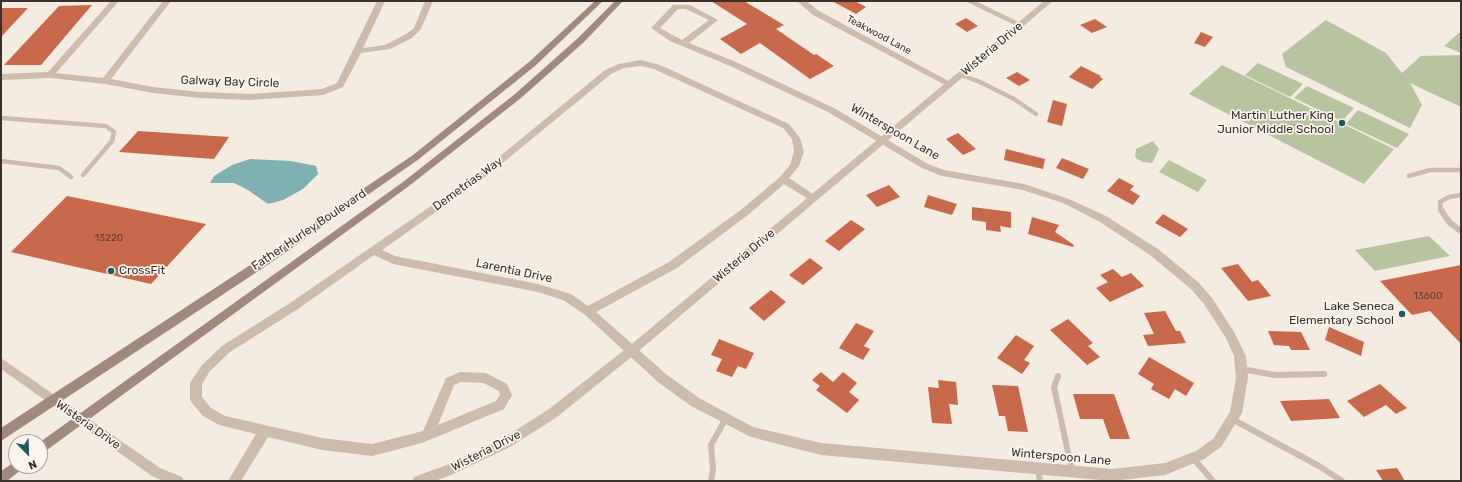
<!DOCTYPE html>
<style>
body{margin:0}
#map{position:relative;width:1462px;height:482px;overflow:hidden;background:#f4ebe1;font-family:Rubik,sans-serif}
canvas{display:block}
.frame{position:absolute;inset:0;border:2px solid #3b302b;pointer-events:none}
.north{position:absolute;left:8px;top:434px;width:40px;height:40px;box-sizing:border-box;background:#fbf5ee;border:1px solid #aea6a0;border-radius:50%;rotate:157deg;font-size:11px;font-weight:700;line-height:16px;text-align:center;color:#3b302b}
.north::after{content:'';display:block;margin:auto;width:14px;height:18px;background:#1f5a5e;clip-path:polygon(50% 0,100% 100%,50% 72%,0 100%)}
</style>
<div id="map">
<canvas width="1462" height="482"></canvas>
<div class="frame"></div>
<div class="north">N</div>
</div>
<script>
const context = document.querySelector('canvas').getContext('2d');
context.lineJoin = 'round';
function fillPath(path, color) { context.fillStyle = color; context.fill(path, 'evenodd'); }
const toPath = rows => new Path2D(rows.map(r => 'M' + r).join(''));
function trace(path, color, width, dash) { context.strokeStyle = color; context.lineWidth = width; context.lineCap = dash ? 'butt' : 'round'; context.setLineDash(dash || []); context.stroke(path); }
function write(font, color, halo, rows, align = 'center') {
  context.font = font + ' Rubik,sans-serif'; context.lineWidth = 3.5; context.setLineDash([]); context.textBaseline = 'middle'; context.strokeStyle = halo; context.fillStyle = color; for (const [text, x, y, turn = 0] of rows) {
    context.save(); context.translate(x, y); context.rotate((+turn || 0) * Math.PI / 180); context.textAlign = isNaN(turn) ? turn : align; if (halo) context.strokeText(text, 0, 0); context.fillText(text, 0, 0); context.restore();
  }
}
const green = toPath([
 [1326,20,1386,53,1402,73,1421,56,1461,55,1461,107,1410,83,1422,105,1410,128,1286,67,1282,54],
 [1461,31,1461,53,1444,46],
 [1258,63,1303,84,1290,97,1245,75],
 [1222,65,1394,149,1364,184,1189,94],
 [1307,86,1354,108,1342,121,1294,98],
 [1358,110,1409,134,1397,148,1346,124],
 [1153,141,1159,149,1152,163,1143,162,1137,159,1135,156,1136,149],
 [1169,160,1207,180,1198,192,1159,172],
 [1429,236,1450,256,1375,271,1355,250]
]);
const water = toPath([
 [250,159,291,161,316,166,318,174,303,189,283,200,268,204,248,190,234,183,210,183,214,176,232,165]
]);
const building = toPath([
 [711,1,744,1,784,25,776,29,814,55,816,54,834,66,810,79,760,43,741,54,720,39,747,24],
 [832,1,855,1,866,7,856,14],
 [92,5,41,65,4,65,59,6],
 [1,8,28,8,1,37],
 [966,18,978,26,967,32,955,24],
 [1095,19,1107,27,1092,33,1080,25],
 [1201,32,1213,37,1205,47,1194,43],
 [1081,66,1101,76,1100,77,1103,79,1092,89,1069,77],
 [1017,72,1030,80,1019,86,1006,78],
 [1053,100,1067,104,1062,126,1047,122],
 [138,131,229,137,214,159,119,152],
 [958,133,976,149,963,155,946,139],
 [1006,149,1045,159,1043,169,1004,160],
 [1062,158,1089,169,1083,179,1056,168],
 [1119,178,1134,186,1130,190,1140,196,1133,205,1107,191],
 [889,185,900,197,877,207,866,195],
 [928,195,957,204,952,215,924,207],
 [67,196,206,224,151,284,11,252],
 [972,207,1011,212,1011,228,1000,226,1001,232,986,230,986,222,972,220],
 [1163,214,1188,229,1180,237,1155,223],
 [1032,217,1059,225,1055,232,1074,245,1073,247,1028,234],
 [851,220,865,229,839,251,825,241],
 [810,258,823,268,803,285,789,275],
 [1238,264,1252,282,1258,280,1271,296,1248,301,1221,268],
 [1461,265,1461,344,1430,311,1412,315,1380,281],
 [1113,269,1122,277,1131,273,1144,286,1110,302,1096,288,1108,282,1100,275],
 [771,290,786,302,764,321,749,308],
 [1165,311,1176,331,1180,331,1186,343,1148,346,1143,335,1154,334,1144,313],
 [1068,319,1093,343,1088,346,1100,357,1087,365,1050,330],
 [856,323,874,331,864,346,870,349,863,360,839,348],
 [1329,327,1364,342,1361,356,1325,340],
 [1268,331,1301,332,1310,350,1291,350,1289,346,1274,345],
 [1016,335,1034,346,1024,360,1030,363,1022,374,997,358],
 [719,339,754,353,746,369,738,366,732,377,716,371,722,359,711,355],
 [1149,357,1194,383,1186,396,1175,389,1169,399,1151,389,1154,384,1138,374],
 [821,372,833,382,843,372,857,383,849,392,859,400,847,413,816,390,820,386,812,380],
 [938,380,956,382,958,405,949,404,952,424,932,423,928,387,939,388],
 [1380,384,1407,408,1396,414,1386,405,1364,417,1347,401],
 [992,385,1018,386,1028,432,1008,431,1005,416,999,416],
 [1073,394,1114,394,1130,439,1110,439,1103,419,1080,419],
 [1329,399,1340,418,1291,421,1280,401],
 [1397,468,1405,481,1383,481,1376,470]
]);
const serviceFar1 = toPath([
 [970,1,1020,25],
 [961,75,980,82,1014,99,1036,114],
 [1,118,106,126,114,132,112,141,83,175],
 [1,161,59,168,71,177],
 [1409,176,1430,170,1461,170],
 [1441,211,1440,202,1449,197,1461,195]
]);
const service = toPath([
 [1441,210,1450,223,1461,231],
 [1241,369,1275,375,1324,374],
 [1058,376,1054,387,1072,471],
 [1232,419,1319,466,1342,481],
 [1193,458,1213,481],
 [1038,469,1040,481],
 [711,481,713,470,711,445,726,418]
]);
const minor = toPath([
 [111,1,119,1,56,73,103,78,163,1,171,1,111,79,153,87,200,92,250,94,322,89,337,83,377,1,385,1,363,48,385,45,406,34,414,28,425,1,433,1,421,29,412,38,390,49,361,53,343,87,323,95,250,100,200,98,153,93,105,84,50,78,1,80,1,74,48,72,111,1],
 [797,1,806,1,819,11,954,84,953,86,947,86,813,15,797,1],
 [673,5,690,5,718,20,689,43,736,62,834,108,928,164,944,170,1024,184,1069,199,1106,216,1158,249,1199,283,1212,298,1234,332,1246,356,1248,378,1242,413,1221,447,1204,459,1165,475,1112,481,821,455,751,437,691,406,658,382,584,314,563,300,538,292,393,264,374,255,298,309,230,352,210,371,202,384,202,397,211,408,225,416,322,438,372,444,423,431,446,378,460,372,486,373,507,384,512,395,504,409,422,443,372,456,322,450,268,437,241,481,228,481,256,434,219,425,203,416,192,403,190,399,190,383,202,365,222,346,290,303,482,171,605,70,619,64,641,60,660,65,789,124,800,138,804,152,799,166,789,178,816,196,818,198,813,201,810,200,784,184,748,215,677,268,596,312,666,374,699,398,753,427,821,443,1112,469,1165,463,1196,451,1213,439,1230,412,1236,378,1234,356,1226,338,1204,304,1191,289,1150,255,1100,222,1063,203,1023,190,942,176,922,168,828,112,730,66,670,41,651,28,673,5],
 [678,9,686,9,709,20,682,40,660,28,678,9],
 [641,66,654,69,783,128,792,139,794,152,790,165,780,177,742,209,669,262,588,306,571,294,538,284,395,256,382,250,488,175,611,74,624,68,641,66],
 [461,382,484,383,499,391,500,395,496,401,438,425,454,385,461,382]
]);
const tertiary = toPath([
 [1044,1,1053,1,635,354,557,417,510,447,451,475,435,481,412,481,414,477,444,466,502,439,549,409,627,348,1044,1],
 [1,358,160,468,182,477,184,481,163,481,152,476,1,369,1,358]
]);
const secondary = toPath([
 [595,1,603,1,535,66,419,159,269,264,1,441,1,428,261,258,413,155,529,62,595,1],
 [615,1,623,1,584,42,521,98,409,186,40,455,40,442,403,182,515,94,578,38,615,1],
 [16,461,16,466,23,466,21,470,7,481,1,481,1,471,16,461]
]);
const markers = [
 [1342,123,4,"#1f5a5e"],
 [111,271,4,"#1f5a5e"],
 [1402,314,4,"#1f5a5e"]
];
const farStreetnames = [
 ["Teakwood Lane",879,35,28]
];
const numberNames = [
 ["13220",109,238],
 ["13600",1428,296]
];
const streetNames = [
 ["Wisteria Drive",992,49,-40],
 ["Galway Bay Circle",230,82,2],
 ["Winterspoon Lane",895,132,30],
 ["Demetrias Way",468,184,-36],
 ["Father Hurley Boulevard",309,230,-34],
 ["Wisteria Drive",744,256,-40],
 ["Larentia Drive",514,271,12],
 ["Wisteria Drive",88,425,35],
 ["Wisteria Drive",486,451,-27],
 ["Winterspoon Lane",1061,457,5]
];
const poiNames = [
 ["Martin Luther King",1334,116],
 ["Junior Middle School",1334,130],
 ["CrossFit",119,271,"left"],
 ["Lake Seneca",1394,307],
 ["Elementary School",1394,321]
];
fillPath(green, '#b8c4a0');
fillPath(water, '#7fb0b2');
fillPath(building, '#c8694b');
trace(serviceFar1, '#cdbbac', 4.5);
trace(service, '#cdbbac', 6);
fillPath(minor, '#cdbbac');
fillPath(tertiary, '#cdbbac');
fillPath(secondary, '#a18a7d');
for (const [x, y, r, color] of markers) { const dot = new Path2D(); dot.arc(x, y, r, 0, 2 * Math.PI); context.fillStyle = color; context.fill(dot); trace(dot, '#fbf5ee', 1.5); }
write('10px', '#3b302b', '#fbf5ee', farStreetnames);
write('10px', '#5e3e33', null, numberNames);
write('12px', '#3b302b', '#fbf5ee', streetNames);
write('12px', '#3b302b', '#fbf5ee', poiNames, 'right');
</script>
